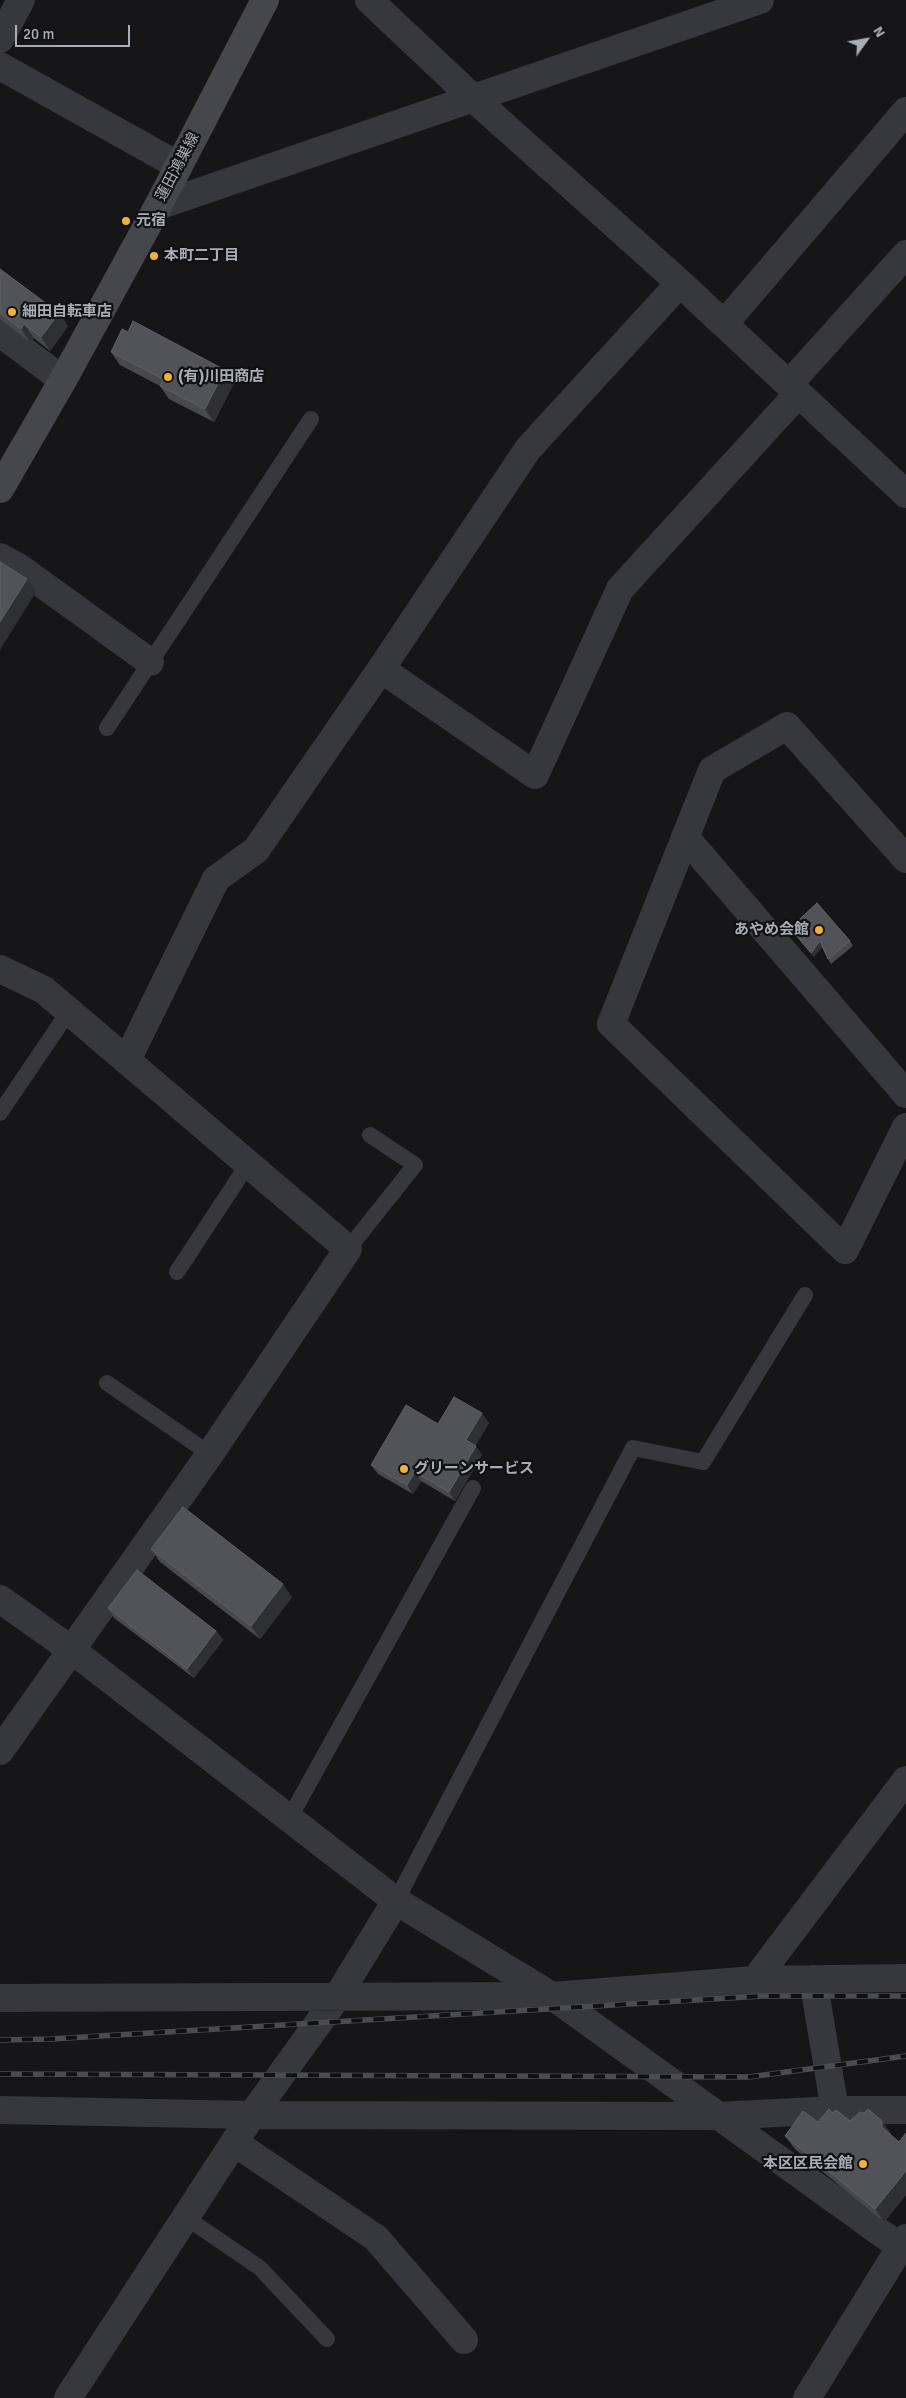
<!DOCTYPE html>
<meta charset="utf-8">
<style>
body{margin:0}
#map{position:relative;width:906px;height:2398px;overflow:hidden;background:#161618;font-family:Signika,sans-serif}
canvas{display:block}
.north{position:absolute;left:841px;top:15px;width:50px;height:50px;-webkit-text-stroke:4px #111113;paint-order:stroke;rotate:58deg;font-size:14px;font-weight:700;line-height:20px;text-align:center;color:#a8adb8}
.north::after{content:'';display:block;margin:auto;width:18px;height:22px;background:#a8adb8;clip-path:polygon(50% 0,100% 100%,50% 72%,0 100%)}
.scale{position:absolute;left:15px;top:25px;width:115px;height:22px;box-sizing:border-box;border:2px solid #a8adb8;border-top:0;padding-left:6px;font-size:15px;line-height:18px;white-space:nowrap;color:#a8adb8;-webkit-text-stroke:4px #111113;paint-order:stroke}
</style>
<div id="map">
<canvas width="906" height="2398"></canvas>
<div class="north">N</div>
<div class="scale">20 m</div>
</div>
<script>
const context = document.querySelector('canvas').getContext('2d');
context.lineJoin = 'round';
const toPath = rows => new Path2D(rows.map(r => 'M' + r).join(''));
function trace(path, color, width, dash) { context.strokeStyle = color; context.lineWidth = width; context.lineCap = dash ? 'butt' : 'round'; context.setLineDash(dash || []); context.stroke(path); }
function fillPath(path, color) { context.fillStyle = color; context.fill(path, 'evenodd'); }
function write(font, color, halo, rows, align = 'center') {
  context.font = font + ' Signika,"Noto Sans JP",sans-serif'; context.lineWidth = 4.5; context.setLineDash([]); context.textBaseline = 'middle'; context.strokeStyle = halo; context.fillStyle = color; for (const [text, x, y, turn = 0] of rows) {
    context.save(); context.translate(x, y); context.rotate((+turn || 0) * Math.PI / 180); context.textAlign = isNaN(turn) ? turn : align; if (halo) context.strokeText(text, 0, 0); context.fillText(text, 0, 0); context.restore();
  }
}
const lane = toPath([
 [107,728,311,419],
 [0,1113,69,1011],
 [348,1249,415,1165,370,1135],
 [177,1272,248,1164],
 [107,1383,210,1454],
 [289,1819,473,1488],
 [396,1901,633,1448,703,1462,805,1295],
 [185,2217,260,2268,327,2339]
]);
const street = toPath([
 [369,0,473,98,680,283,906,494],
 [0,39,21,0],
 [0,66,179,166],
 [158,206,760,0],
 [680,283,528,449,381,669,535,775,620,589,798,394],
 [724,324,906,111],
 [0,333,63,380],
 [789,384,906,254],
 [0,557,20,568,150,662],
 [685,837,906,1094],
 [906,859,787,726,712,770,611,1024,845,1250,906,1127],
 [0,969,44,990,348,1249,210,1454,0,1751],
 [127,1060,216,879,256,850,381,669],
 [0,1599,73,1651,396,1901,552,1996,906,2251],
 [813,1979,835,2110],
 [755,1980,906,1780],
 [0,1998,552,1996,755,1980,906,1978],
 [0,2110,252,2115,717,2116,835,2110,906,2110],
 [235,2143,376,2238,464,2340],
 [68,2398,252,2115,337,1997,396,1901],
 [807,2398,906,2238]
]);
const secondary = toPath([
 [0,489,63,380,158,206,265,0]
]);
const rail = toPath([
 [0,2040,51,2039,762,1996,906,1996],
 [0,2074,749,2077,906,2056]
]);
const wall = toPath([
 [0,269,59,313,68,326,50,351,34,338,30,342,0,319],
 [111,352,234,383,214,422,169,399,160,386,120,365],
 [790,928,850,941,853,946,831,964,828,959,822,947,814,957],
 [489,1423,475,1446,482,1455,455,1501,421,1481,413,1494,378,1474,371,1465,438,1424],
 [151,1549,292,1597,260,1639,160,1562],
 [108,1608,216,1631,223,1640,194,1678,114,1618],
 [850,2121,882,2121,891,2134,891,2135,899,2142,906,2133,906,2195,884,2222,795,2149,785,2136,818,2122]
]);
const shadedWall = toPath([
 [59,313,68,326,50,351,41,337],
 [24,324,34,338,30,342,21,329],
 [225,370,234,383,214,422,205,409],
 [27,579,36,592,0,650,0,622],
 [820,941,823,946,814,957,811,953],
 [482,1413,489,1423,473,1450,466,1440],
 [476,1446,482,1455,455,1501,449,1492],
 [415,1472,421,1481,413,1494,407,1485],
 [283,1584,292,1597,260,1639,251,1626],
 [216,1631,223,1640,194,1678,187,1669],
 [882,2121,891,2134,891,2140,882,2127],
 [906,2171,906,2195,884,2222,875,2209]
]);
const building = toPath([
 [0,269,59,313,41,337,24,324,21,329,0,313,0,269],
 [133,321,225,370,205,409,160,386,163,379,111,352,122,329,128,332,133,321],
 [0,562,27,579,0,622,0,562],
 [817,903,850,941,828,959,820,941,811,953,790,928,817,903],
 [454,1397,482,1413,466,1440,476,1446,449,1492,415,1472,407,1485,371,1465,406,1405,438,1424,454,1397],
 [183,1507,283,1584,251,1626,151,1549,183,1507],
 [137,1570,216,1631,187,1669,108,1608,137,1570],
 [829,2109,832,2113,836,2110,850,2121,860,2112,864,2113,868,2109,882,2121,882,2127,899,2142,906,2133,906,2171,875,2209,785,2136,803,2111,818,2122,829,2109]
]);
const markers = [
 [126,221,5,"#f2b134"],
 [154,256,5,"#f2b134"],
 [12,312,5,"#f2b134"],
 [168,377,5,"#f2b134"],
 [819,930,5,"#f2b134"],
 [404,1469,5,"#f2b134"],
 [863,2164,5,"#f2b134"]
];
const streetNames = [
 ["蓮田鴻巣線",178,167,-62]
];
const poiNames = [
 ["元宿",136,221],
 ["本町二丁目",164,256],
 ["細田自転車店",22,312],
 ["(有)川田商店",178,377],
 ["あやめ会館",809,930,"right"],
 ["グリーンサービス",414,1469],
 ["本区区民会館",853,2164,"right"]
];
trace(lane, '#37383d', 16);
trace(street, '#37383d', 28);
trace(secondary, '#45474d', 28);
trace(rail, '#4a4c52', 5.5);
trace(rail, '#111113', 4, [11]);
fillPath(wall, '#47494d');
fillPath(shadedWall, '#2f3033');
fillPath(building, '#525359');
trace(building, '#5f6168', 1);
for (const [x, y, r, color] of markers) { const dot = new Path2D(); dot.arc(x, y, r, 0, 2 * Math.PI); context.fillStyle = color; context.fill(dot); trace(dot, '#111113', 2); }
write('15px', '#a8adb8', '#111113', streetNames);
write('bold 15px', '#a8adb8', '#111113', poiNames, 'left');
</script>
